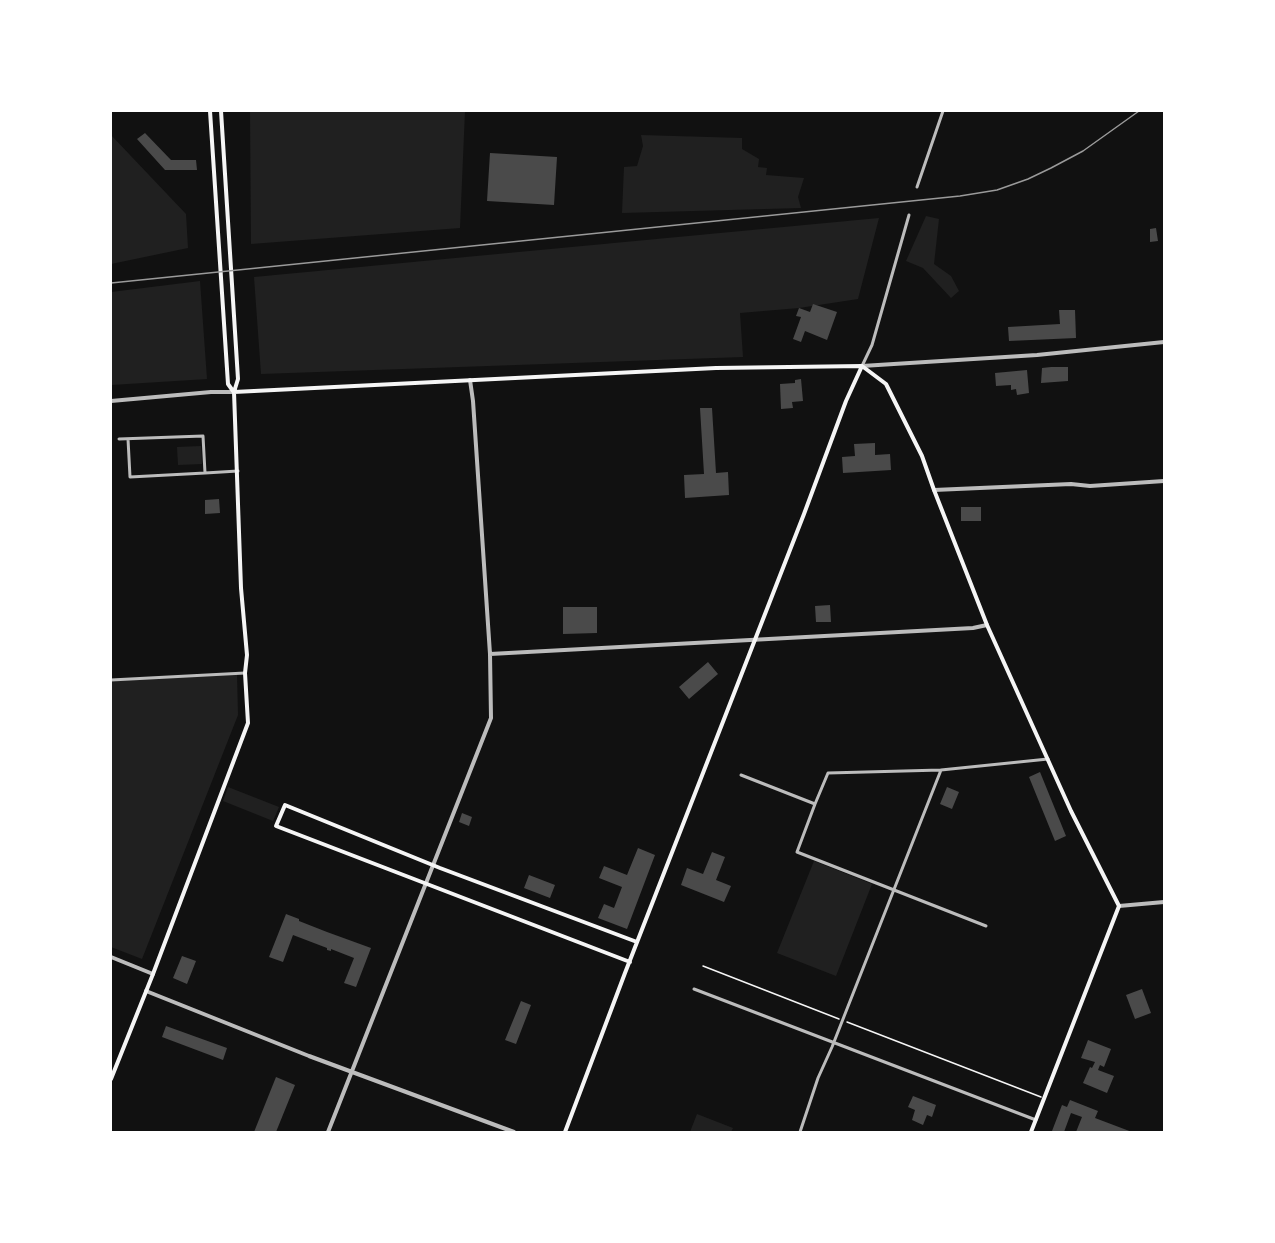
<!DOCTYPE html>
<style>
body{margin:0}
#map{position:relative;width:1275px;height:1243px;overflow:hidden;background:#111;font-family:Lato,sans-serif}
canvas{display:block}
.frame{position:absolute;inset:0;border:112px solid #fff;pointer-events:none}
</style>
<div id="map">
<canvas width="1275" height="1243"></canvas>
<div class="frame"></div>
</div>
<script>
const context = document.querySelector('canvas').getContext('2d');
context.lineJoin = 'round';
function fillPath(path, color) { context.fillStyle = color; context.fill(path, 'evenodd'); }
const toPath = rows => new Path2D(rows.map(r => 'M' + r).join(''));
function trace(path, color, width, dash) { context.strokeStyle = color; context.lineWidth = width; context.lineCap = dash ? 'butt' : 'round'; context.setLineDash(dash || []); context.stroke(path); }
const green = toPath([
 [250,111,465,111,460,228,251,244],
 [111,135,186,214,188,248,111,264],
 [641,135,742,138,742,149,759,159,758,167,767,168,766,175,804,178,798,197,801,208,622,213,624,167,637,166,643,146],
 [926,216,939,219,934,264,951,276,959,291,951,298,923,268,906,261],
 [879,218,858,299,799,308,740,313,743,357,261,374,254,277],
 [200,281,207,379,111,385,111,292],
 [201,446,202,464,178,465,177,447],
 [237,674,238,715,142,959,111,947,111,681],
 [228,787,279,807,273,821,223,801],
 [814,861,872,884,836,976,777,953],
 [697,1114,733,1128,731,1132,690,1132]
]);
const building = toPath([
 [145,133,171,160,196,160,197,170,165,170,137,139],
 [490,153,557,157,554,205,487,201],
 [1156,228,1158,241,1150,242,1150,229],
 [813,304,837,312,827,340,805,331,801,342,793,339,801,317,796,316,799,308,810,312],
 [1059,310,1075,310,1076,338,1009,341,1008,327,1060,324],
 [1051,367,1068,367,1068,381,1041,383,1042,368],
 [1027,370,1029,393,1017,395,1016,389,1011,390,1011,385,996,386,995,373],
 [801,379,803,401,792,402,793,408,781,409,780,384,795,383,795,380],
 [700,408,712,408,716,473,728,472,729,495,685,498,684,475,704,474],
 [875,443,875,455,890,454,891,470,843,473,842,457,855,456,854,444],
 [219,499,220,513,205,514,205,500],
 [961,507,981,507,981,521,961,521],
 [830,605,831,622,816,622,815,606],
 [563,607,597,607,597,633,563,634],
 [708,662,718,674,689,699,679,687],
 [1040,772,1066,836,1055,841,1029,777],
 [947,787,959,792,952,809,940,804],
 [462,813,472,817,469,826,459,822],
 [638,848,655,855,627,929,598,918,604,904,614,908,622,887,599,878,604,866,627,875],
 [712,852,725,857,716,880,731,886,724,902,681,885,687,868,703,874],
 [529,875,555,885,550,898,524,888],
 [286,914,299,919,299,921,327,932,371,948,356,987,344,983,354,958,331,949,331,951,327,950,327,948,293,935,283,962,269,957],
 [182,956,196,961,187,984,173,978],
 [1142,989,1151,1013,1135,1019,1126,995],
 [521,1001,531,1005,516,1044,505,1040],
 [166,1026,227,1048,223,1060,162,1037],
 [1088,1040,1111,1049,1104,1067,1100,1065,1098,1070,1114,1076,1107,1093,1083,1083,1090,1067,1092,1068,1095,1062,1081,1058],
 [276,1077,295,1085,276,1132,254,1132],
 [913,1096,936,1105,932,1117,927,1115,923,1125,912,1120,915,1110,908,1107],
 [1070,1100,1098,1111,1095,1118,1132,1132,1076,1132,1082,1117,1071,1113,1064,1132,1052,1131,1062,1105,1067,1107]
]);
const path = toPath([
 [703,966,839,1019],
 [847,1022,1041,1097]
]);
const minor = toPath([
 [917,187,943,111],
 [862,366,872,345,909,215],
 [119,439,203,436,205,473,238,471],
 [128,439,130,477,205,473],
 [111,680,245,673],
 [741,775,815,804,828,773,941,770,1048,759],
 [815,804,797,852,986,926],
 [694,989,1036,1120],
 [800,1132,818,1078,832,1047,941,770]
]);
const tertiary = toPath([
 [862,366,1037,355,1164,342],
 [111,401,211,392,234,392],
 [934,490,1071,484,1090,486,1164,481],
 [490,654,973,628,987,625],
 [1119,906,1164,902],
 [111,957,153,974],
 [146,991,309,1056,514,1132],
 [328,1132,491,718,490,654,473,401,470,380]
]);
const secondary = toPath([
 [210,111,228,384,233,391],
 [862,366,886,384,922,456,934,490,987,625,1071,811,1119,906,1031,1132],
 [234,392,716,368,862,366],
 [630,962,276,826,285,805,440,868,637,942],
 [111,1079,153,974,248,723,245,673,247,655,241,588,234,392,238,379,221,111],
 [565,1132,625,973,804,514,846,401,862,366]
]);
const rail = toPath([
 [111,283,960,196,997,190,1028,179,1051,168,1083,151,1139,111]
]);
fillPath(green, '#202020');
fillPath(building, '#4a4a4a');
trace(path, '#f5f5f5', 1.5);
trace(minor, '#bcbcbc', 3);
trace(tertiary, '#bcbcbc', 4);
trace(secondary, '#f5f5f5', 4);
trace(rail, '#9a9a9a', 1.5);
</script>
